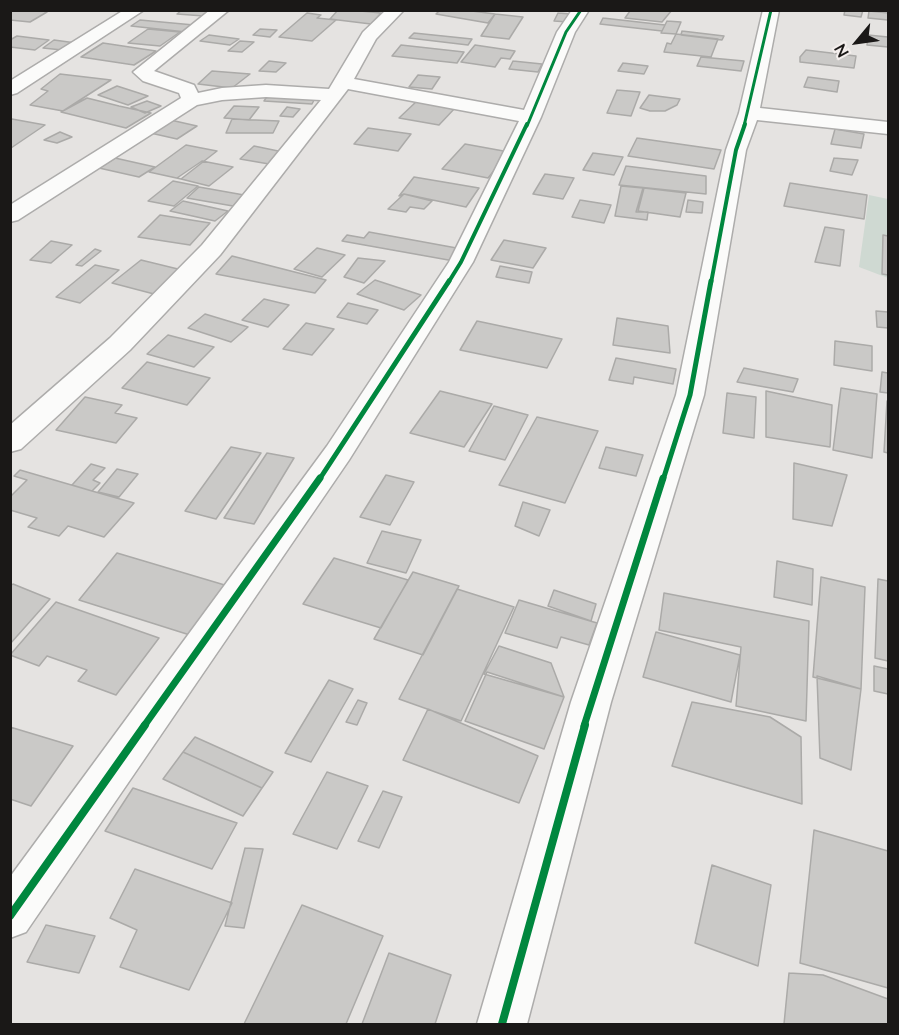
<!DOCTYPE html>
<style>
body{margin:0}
#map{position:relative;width:899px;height:1035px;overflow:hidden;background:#e5e3e1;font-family:Lato,sans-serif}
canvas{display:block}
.frame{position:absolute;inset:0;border:12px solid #1a1817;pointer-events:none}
.north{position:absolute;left:827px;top:12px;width:60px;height:60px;-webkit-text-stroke:4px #f4efed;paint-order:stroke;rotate:241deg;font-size:16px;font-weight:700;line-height:24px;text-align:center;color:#1a1817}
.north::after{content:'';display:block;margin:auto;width:21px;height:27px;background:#1a1817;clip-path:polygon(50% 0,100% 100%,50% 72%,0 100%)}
</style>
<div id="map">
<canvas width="899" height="1035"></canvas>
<div class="frame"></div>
<div class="north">N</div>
</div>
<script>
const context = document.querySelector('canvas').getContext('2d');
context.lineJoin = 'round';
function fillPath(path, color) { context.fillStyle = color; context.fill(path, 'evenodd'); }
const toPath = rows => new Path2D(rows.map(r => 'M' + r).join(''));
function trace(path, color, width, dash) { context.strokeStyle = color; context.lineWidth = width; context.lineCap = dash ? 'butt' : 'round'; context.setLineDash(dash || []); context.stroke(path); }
const green = toPath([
 [869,195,888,199,888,278,859,267]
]);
const building = toPath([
 [38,10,47,12,30,22,10,20,11,10,38,10],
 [182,10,211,10,204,16,177,14,182,10],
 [338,10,350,10,381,13,371,24,330,19,338,10],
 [440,10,464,10,495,14,488,23,436,14,440,10],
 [648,10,672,10,662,22,625,18,630,11,648,10],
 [845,10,863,10,861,17,844,15,845,10],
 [869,11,888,13,888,20,868,18,869,11],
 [307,13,321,15,317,18,336,20,312,41,279,37,307,13],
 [558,13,571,14,568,22,554,21,558,13],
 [495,14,523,17,509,39,481,36,495,14],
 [603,18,665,25,662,31,600,24,603,18],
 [140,20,194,25,186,32,131,26,140,20],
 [667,21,681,22,676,34,661,33,667,21],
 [148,29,180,32,160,46,128,43,148,29],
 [260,29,277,30,270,37,253,35,260,29],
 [682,31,724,36,722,40,681,35,682,31],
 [414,33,472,39,468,45,409,38,414,33],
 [676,34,718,39,711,57,664,52,667,43,671,44,676,34],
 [209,35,239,39,230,45,200,41,209,35],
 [868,35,888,37,888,47,867,45,868,35],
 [17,36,49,40,35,50,10,47,10,40,17,36],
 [54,40,76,43,62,50,43,48,54,40],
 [240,41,254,42,242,52,228,51,240,41],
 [103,43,156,51,134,65,81,57,103,43],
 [401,45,464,52,457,63,392,56,401,45],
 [475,45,515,51,510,59,501,58,495,67,461,62,475,45],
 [806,50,856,56,854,68,800,62,800,57,806,50],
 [701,57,744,61,741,71,697,66,701,57],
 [269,61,286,63,276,72,259,71,269,61],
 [513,61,542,64,538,72,509,69,513,61],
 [623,63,648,66,644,74,618,71,623,63],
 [212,71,250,74,232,88,198,84,212,71],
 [60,74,111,80,63,111,30,105,48,91,41,89,60,74],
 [418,75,440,77,432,89,409,87,418,75],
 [808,77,839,81,837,92,804,87,808,77],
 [117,86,148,96,128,105,98,95,117,86],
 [617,90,640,92,631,116,607,113,617,90],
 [268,95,315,98,312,104,264,101,268,95],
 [649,95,680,99,677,105,665,111,650,111,640,108,649,95],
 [87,98,119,106,151,113,126,128,61,112,87,98],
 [418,100,456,107,439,125,399,118,418,100],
 [147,101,161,106,145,113,131,107,147,101],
 [234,106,259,107,249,120,224,118,234,106],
 [287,107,300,109,293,117,280,116,287,107],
 [12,119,45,125,11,148,10,121,12,119],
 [166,119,197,126,177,139,146,132,166,119],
 [232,119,279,121,273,133,226,133,232,119],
 [368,128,411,134,398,151,354,144,368,128],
 [835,129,864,134,861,148,831,144,835,129],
 [60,132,72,137,57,143,44,140,60,132],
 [637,138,721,150,714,169,628,156,637,138],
 [465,144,509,152,488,178,442,169,465,144],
 [186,145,217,151,181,179,149,172,186,145],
 [254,146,283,152,269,164,240,159,254,146],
 [593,153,623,157,614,175,583,170,593,153],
 [115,158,155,167,139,177,99,168,115,158],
 [834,158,858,160,852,175,830,171,834,158],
 [202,161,233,167,209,186,177,178,202,161],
 [626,166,706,176,706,194,619,185,626,166],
 [545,174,574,178,563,199,533,194,545,174],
 [414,177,479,188,466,207,404,194,399,196,414,177],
 [173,181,198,186,174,206,148,201,173,181],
 [790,183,867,195,864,219,784,206,790,183],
 [621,186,643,188,636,212,648,212,647,220,615,216,621,186],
 [199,187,244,195,233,206,187,198,199,187],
 [644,188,686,193,680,217,638,211,644,188],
 [404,194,432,201,424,209,410,207,406,212,388,209,404,194],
 [580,200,611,205,604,223,572,217,580,200],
 [688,200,703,202,702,213,686,212,688,200],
 [183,201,228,211,215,221,170,211,183,201],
 [160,215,210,223,190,245,138,237,160,215],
 [825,227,844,230,840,266,815,262,825,227],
 [369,232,462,249,454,261,342,241,347,235,364,238,369,232],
 [883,235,888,236,888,275,882,274,883,235],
 [504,240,546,248,533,268,491,260,504,240],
 [51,241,72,245,51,263,30,260,51,241],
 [317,248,345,255,322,277,294,269,317,248],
 [95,249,101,251,82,266,76,265,95,249],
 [232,256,326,280,315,293,216,274,232,256],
 [358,258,385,261,364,283,344,277,358,258],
 [141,260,182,270,164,283,154,294,112,283,141,260],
 [95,265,119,270,80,303,56,297,95,265],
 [500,266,532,272,529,283,496,277,500,266],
 [375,280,421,295,404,310,357,294,375,280],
 [264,299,289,305,268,327,242,320,264,299],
 [348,303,378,310,367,324,337,317,348,303],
 [876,311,888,312,888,328,877,327,876,311],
 [205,314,248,327,231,342,188,328,205,314],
 [617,318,668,326,670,353,613,345,617,318],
 [477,321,562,339,547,368,460,350,477,321],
 [306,323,334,329,312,355,283,349,306,323],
 [168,335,214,347,194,367,147,354,168,335],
 [835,341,872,346,872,371,834,365,835,341],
 [616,358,676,369,673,384,634,377,633,384,609,380,616,358],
 [147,362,210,378,187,405,122,388,147,362],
 [744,368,798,379,793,392,737,382,744,368],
 [882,372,888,373,888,393,880,392,882,372],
 [841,388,877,394,872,458,833,450,841,388],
 [440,391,492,404,464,447,410,433,440,391],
 [766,391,832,405,830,447,766,437,766,391],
 [727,393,756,397,754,438,723,433,727,393],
 [85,397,122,405,115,413,137,418,116,443,56,430,85,397],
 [887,401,888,402,888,453,884,452,887,401],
 [494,406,528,415,505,460,469,451,494,406],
 [537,417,598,431,565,503,499,485,537,417],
 [231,447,261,453,216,519,185,511,231,447],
 [606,447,643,455,636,476,599,468,606,447],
 [267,453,294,458,254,524,224,518,267,453],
 [794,463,847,475,832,526,793,519,794,463],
 [91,464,105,468,93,480,100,483,92,491,72,485,91,464],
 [117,469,138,474,119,497,98,492,117,469],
 [20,470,92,491,134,503,104,537,68,526,59,536,28,527,37,518,10,510,10,497,27,480,14,476,20,470],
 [386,475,414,482,390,525,360,517,386,475],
 [523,502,550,510,539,536,515,526,523,502],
 [382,531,421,540,406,573,367,563,382,531],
 [117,553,228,586,193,636,79,600,117,553],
 [334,558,408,580,381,628,303,604,334,558],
 [777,561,813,569,812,605,774,597,777,561],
 [413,572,459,586,423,655,374,639,413,572],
 [821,577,865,587,861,689,813,677,821,577],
 [878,579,888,581,888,661,875,658,878,579],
 [13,584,50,599,10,644,10,586,13,584],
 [457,589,514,607,461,721,399,699,457,589],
 [554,590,596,604,591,621,548,606,554,590],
 [664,593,809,621,806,721,736,706,741,647,659,630,664,593],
 [519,600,597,623,589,645,561,637,557,648,505,633,519,600],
 [56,602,159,638,116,695,78,681,87,670,47,656,39,666,10,655,56,602],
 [656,632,740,655,731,702,643,677,656,632],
 [499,646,551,663,564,697,484,674,499,646],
 [874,666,888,669,888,694,874,691,874,666],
 [487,672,564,697,544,749,465,721,487,672],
 [817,676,861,689,851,770,820,758,817,676],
 [329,680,353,689,311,762,285,753,329,680],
 [358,700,367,703,357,725,346,722,358,700],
 [692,702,770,717,801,737,802,804,672,766,692,702],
 [428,709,538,756,519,803,403,760,428,709],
 [10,727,73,746,31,806,10,799,10,727],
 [195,737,273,772,262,788,183,752,195,737],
 [183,752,262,788,243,816,163,779,183,752],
 [327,772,368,786,337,849,293,834,327,772],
 [133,788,237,823,212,869,105,831,133,788],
 [383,791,402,797,379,848,358,841,383,791],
 [814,830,888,851,888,988,800,963,814,830],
 [245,848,263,849,244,928,225,926,245,848],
 [712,865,771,885,758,966,695,943,712,865],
 [135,869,232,903,189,990,120,967,137,930,110,918,135,869],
 [302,905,383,936,346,1024,244,1024,302,905],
 [46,925,95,936,79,973,27,962,46,925],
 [389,953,451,975,435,1024,362,1024,389,953],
 [789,973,823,975,888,999,888,1024,784,1024,789,973]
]);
const street = toPath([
 [124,10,144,10,17,93,10,95,10,81,124,10],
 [210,10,229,10,154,71,194,85,198,93,222,88,266,85,329,89,363,32,386,10,404,10,376,39,354,79,524,110,557,32,572,10,589,10,575,32,541,117,473,262,349,460,26,932,10,938,10,877,327,446,449,262,519,121,348,89,220,255,130,350,21,449,10,452,10,425,110,338,202,245,321,100,266,97,222,100,197,105,18,220,10,222,10,205,181,98,179,93,143,81,133,72,210,10],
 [763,10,779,10,760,108,888,122,888,134,757,120,746,150,704,395,611,702,527,1024,477,1024,571,702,676,395,726,150,739,113,763,10]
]);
const cyclewayFar4 = toPath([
 [527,126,566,32,581,10],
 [744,126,771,10]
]);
const cyclewayFar3 = toPath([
 [448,283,461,262,527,124],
 [711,283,736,150,745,124]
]);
const cyclewayFar2 = toPath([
 [319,480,449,281],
 [663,480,690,395,711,281]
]);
const cyclewayFar1 = toPath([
 [144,726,320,478],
 [584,726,663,478]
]);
const cycleway = toPath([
 [10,916,145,725],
 [502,1024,585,725]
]);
fillPath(green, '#cfd9d2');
fillPath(building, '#cac9c7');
trace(building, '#abaaa8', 1.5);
trace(street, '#adacab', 3);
fillPath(street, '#fbfbfa');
trace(cyclewayFar4, '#00873e', 3);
trace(cyclewayFar3, '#00873e', 4);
trace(cyclewayFar2, '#00873e', 5);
trace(cyclewayFar1, '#00873e', 7);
trace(cycleway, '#00873e', 8);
</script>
